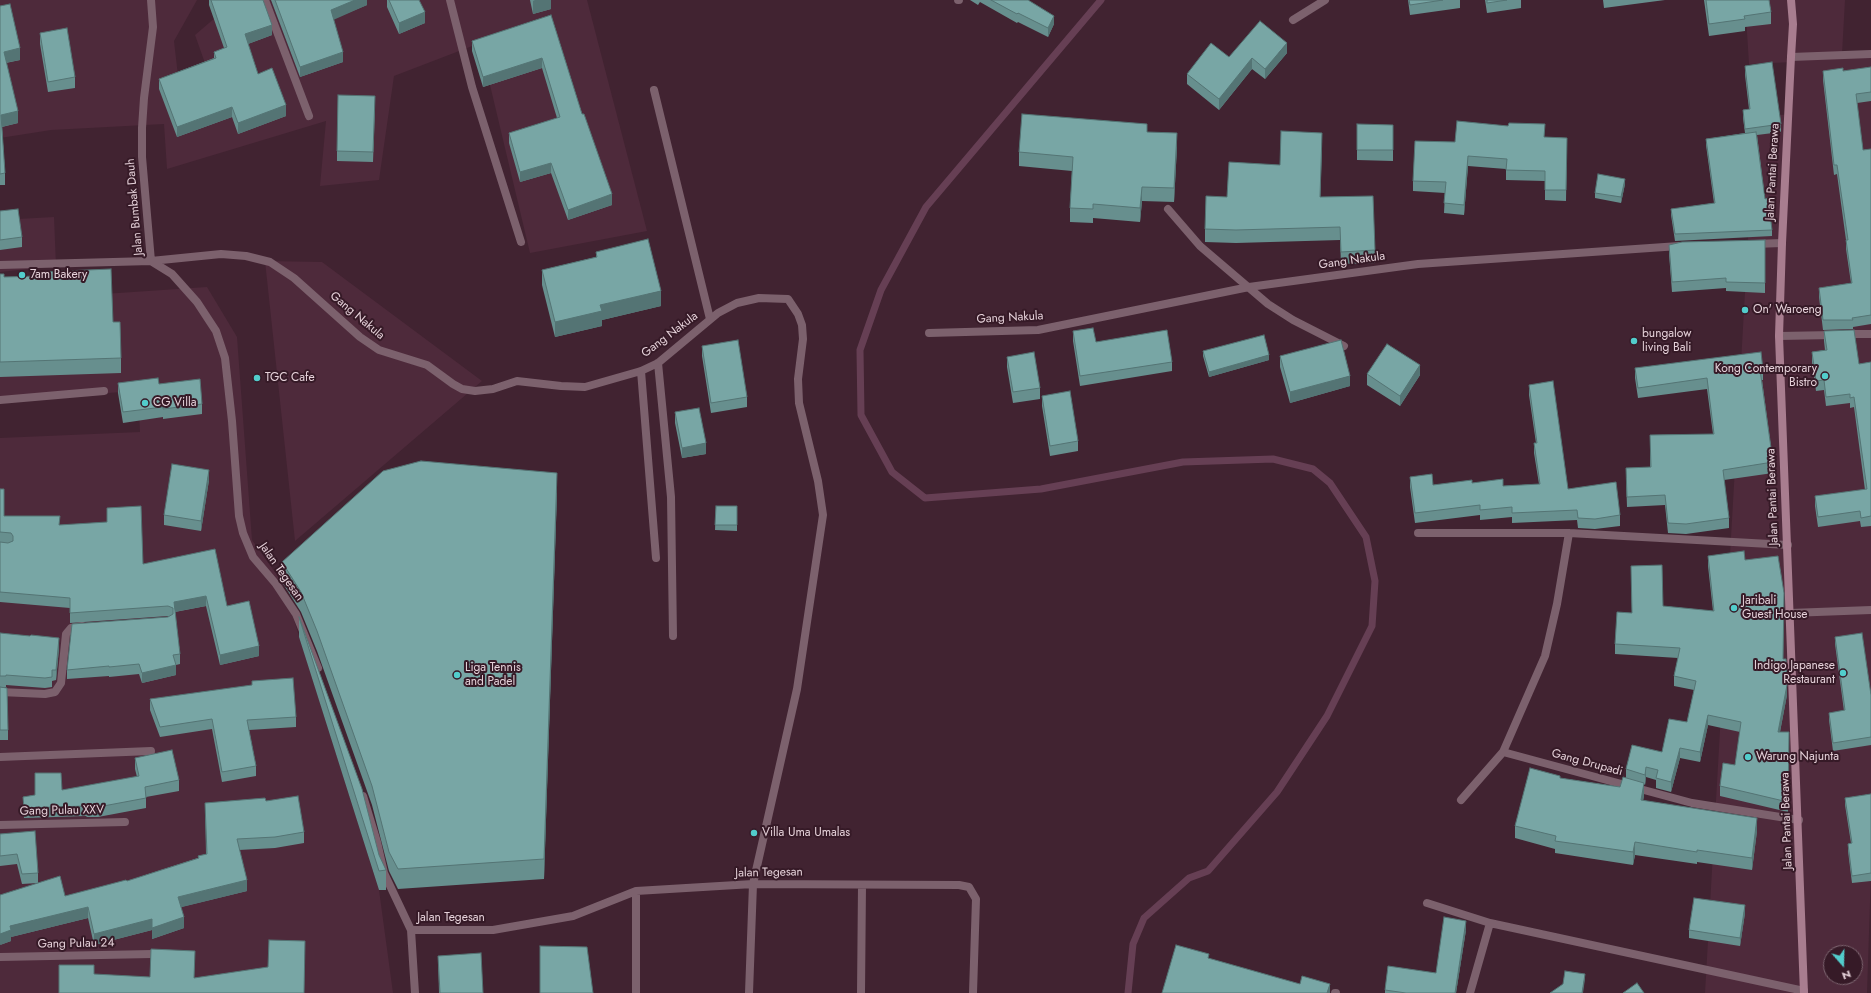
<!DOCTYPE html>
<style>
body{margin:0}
#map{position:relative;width:1871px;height:993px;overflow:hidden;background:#412331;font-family:Jost,sans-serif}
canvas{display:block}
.north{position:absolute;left:1823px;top:945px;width:40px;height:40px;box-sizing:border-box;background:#361a27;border:1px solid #7c646f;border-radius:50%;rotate:160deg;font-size:11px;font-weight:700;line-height:16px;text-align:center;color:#e6d2da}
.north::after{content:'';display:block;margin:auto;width:14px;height:18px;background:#52cdcc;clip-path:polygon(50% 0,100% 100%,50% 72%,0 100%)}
</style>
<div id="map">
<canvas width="1871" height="993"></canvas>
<div class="north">N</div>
</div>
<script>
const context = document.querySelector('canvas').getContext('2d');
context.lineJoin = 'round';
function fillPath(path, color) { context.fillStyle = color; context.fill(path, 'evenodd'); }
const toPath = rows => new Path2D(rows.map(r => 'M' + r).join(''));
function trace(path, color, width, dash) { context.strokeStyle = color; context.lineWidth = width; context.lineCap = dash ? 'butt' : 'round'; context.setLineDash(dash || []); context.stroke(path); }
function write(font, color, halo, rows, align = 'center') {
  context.font = font + ' Jost,sans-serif'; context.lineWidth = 4; context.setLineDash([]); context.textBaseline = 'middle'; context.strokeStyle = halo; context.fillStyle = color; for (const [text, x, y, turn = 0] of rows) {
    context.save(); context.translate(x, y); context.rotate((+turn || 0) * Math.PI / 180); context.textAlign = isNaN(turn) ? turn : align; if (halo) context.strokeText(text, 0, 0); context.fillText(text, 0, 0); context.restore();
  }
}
const built = toPath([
 [0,0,197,0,174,41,180,93,211,80,195,35,216,17,210,0,587,0,647,231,530,253,480,43,394,76,379,180,320,186,326,121,167,169,164,124,51,130,0,138],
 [1745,0,1845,0,1842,54,1871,54,1871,872,1867,993,1705,993,1755,117,1792,114,1794,62,1749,64],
 [1831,953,1855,953,1855,977,1831,977],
 [54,217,56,266,0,272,0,220],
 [265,261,322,262,482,381,295,541],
 [207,287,237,337,252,540,282,582,379,890,393,993,0,993,0,438,140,432,138,391,0,400,0,301]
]);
const stream = toPath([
 [1101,0,926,207,881,290,860,350,861,415,892,472,925,498,1041,489,1183,462,1273,459,1313,469,1330,483,1366,537,1375,581,1372,626,1327,716,1277,792,1208,871,1189,878,1144,918,1133,944,1128,993]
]);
const street = toPath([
 [265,0,309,116],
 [450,0,472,87,521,242],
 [958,0,959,0],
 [1293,20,1325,0],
 [1791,57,1871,54],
 [654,90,710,319],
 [1168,209,1200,246,1268,304,1293,320,1344,346],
 [1754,244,1782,243],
 [151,261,172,274,197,302,216,331,225,358,232,421,239,516,243,533,253,557,276,584,296,614,318,668],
 [151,261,142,157,142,128,144,98,153,27,151,0],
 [0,265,151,261,221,254,246,256,270,262,294,278,360,337,379,350,427,365,453,384,462,389,475,391,493,389,517,381,561,386,585,387,641,371,658,363,718,313,737,303,759,298,788,299,798,314,802,325,803,339,798,379,799,403,818,481,823,515,797,689,753,884,749,993],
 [929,333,1038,330,1249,287,1418,264,1679,246],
 [1846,334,1871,334],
 [1779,336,1834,335],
 [658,363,671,497,673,636],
 [641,371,656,558],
 [0,400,104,391],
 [1418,533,1569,533,1788,545],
 [1790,613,1871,610],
 [0,692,45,694,55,692,61,683,66,634,71,628,82,626],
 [1503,752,1545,656,1557,604,1569,533],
 [0,757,151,751],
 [363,796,377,842,384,873,411,930,493,930,573,916,636,891,753,884,959,885,969,887,976,899,973,993],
 [1461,800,1503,752,1692,803,1799,820],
 [0,825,125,822],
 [1427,903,1490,923,1804,991],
 [411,930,415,993],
 [0,957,152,954],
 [636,993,636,891],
 [861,993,862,885],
 [1335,993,1336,993],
 [1470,993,1490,923]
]);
const secondary = toPath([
 [1791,0,1793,24,1791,57,1782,243,1779,336,1804,993]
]);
const wall = toPath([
 [209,0,263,0,272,35,248,44,258,74,286,116,238,134,232,117,177,137,159,89,159,79,214,58,214,52,224,48,209,5],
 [271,0,367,0,367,5,333,19,343,62,300,77],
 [387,0,419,0,425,23,399,34,387,7],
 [530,0,551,0,551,9,533,14],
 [970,0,1029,0,1029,1,1054,24,1048,37,1018,22,1017,23,980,2,978,5],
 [1408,0,1460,0,1460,8,1410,15],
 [1485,0,1521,0,1521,8,1487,13],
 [1603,0,1665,0,1604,8],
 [1704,0,1769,0,1771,12,1771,24,1745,27,1745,31,1709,36],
 [0,6,20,60,6,63,18,123,2,127,5,173,5,185,0,185],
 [551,15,582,114,612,205,568,220,551,173,520,182,509,143,509,133,557,118,542,68,483,87,472,51,472,41],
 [40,33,75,77,75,88,48,92,40,44],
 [1287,53,1265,79,1252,69,1219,110,1187,84,1187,74,1229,57],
 [1745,66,1781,124,1781,132,1757,135,1765,199,1772,230,1772,236,1675,241,1671,215,1671,209,1714,203,1706,145,1706,139,1745,133,1743,118,1743,110,1749,109,1745,75],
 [1871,67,1871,101,1857,103,1863,150,1871,149,1871,324,1853,327,1853,329,1823,330,1819,297,1819,288,1851,283,1846,249,1846,240,1837,174,1834,175,1823,80,1823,71,1843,71],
 [375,107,373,162,337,161,337,151],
 [1393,125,1393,161,1357,160,1357,150],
 [1147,132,1177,147,1174,202,1142,201,1140,222,1093,218,1093,223,1070,222,1070,208,1072,171,1019,166,1019,152],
 [1545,137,1567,138,1566,201,1545,200,1545,181,1506,180,1506,169,1468,166,1464,215,1444,213,1445,193,1413,191,1413,181,1455,142],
 [1322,145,1320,197,1375,250,1375,263,1341,264,1340,240,1236,243,1205,242,1205,229,1227,197,1280,165],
 [1625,184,1621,203,1595,198,1595,193],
 [0,211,22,237,22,247,0,250],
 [1765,240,1765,293,1726,291,1726,288,1672,292,1669,254,1669,245],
 [596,252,661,306,602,320,602,326,555,337,542,285,542,270,596,257],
 [0,274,4,277,113,322,121,358,121,373,0,377],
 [1073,331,1096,342,1172,362,1172,371,1080,386,1073,341],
 [1824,331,1859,364,1871,362,1871,526,1861,527,1860,521,1818,527,1815,506,1815,496,1865,490,1854,407,1850,408,1850,403,1826,406,1824,390,1816,391,1812,362,1812,352,1825,350,1824,341],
 [702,346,747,397,747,407,711,413,702,356],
 [1203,351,1269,360,1209,377,1203,356],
 [1280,356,1350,386,1290,403,1280,367],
 [1007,357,1040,388,1040,399,1013,403,1007,367],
 [1635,368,1763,370,1763,380,1762,380,1773,462,1773,473,1724,480,1729,518,1729,528,1686,534,1668,533,1665,505,1627,507,1626,478,1650,467,1650,435,1713,434,1707,389,1638,398,1635,378],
 [1367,374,1420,375,1400,406,1367,385],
 [118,383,202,404,202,414,163,419,163,417,123,423,118,393],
 [1529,385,1568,489,1620,515,1620,526,1595,529,1578,528,1577,520,1512,523,1512,517,1480,520,1480,515,1415,523,1410,487,1410,477,1433,485,1472,483,1503,486,1539,484,1534,453,1534,443,1536,443,1529,395],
 [1042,396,1078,441,1078,451,1050,456,1042,406],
 [675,412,706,454,682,458,675,423],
 [209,480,201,531,164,525,164,515],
 [0,489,4,516,60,525,143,564,227,606,259,656,220,665,206,606,175,612,180,654,180,664,176,665,176,675,142,683,139,674,109,677,109,676,67,679,67,670,169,616,168,616,70,623,70,608,0,602,0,542,8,543,0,542],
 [557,493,544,879,398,889,389,871,372,805,317,651,301,612,282,582,282,562],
 [716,506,737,506,737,531,715,530],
 [1708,556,1745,560,1783,659,1787,695,1780,732,1789,732,1788,812,1720,796,1720,786,1735,765,1740,732,1708,725,1700,762,1680,758,1671,792,1656,788,1656,780,1646,777,1645,785,1644,784,1644,796,1643,800,1757,831,1752,870,1697,862,1697,864,1635,855,1633,865,1555,853,1555,849,1515,838,1515,826,1560,778,1620,787,1626,778,1626,769,1662,752,1687,722,1694,690,1674,686,1674,676,1678,658,1615,654,1615,644,1632,612,1631,566,1663,606,1713,611,1708,566],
 [299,617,379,855,386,870,386,890,379,890,299,637],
 [0,633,59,648,56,680,52,681,52,687,45,688,6,685,6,687,0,687],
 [1835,637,1871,695,1871,745,1833,751,1829,720,1829,713,1844,711,1835,644],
 [0,687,8,730,8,740,0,740],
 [150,699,296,717,296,727,249,730,256,766,256,776,222,782,212,729,160,737,150,710],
 [135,758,179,780,179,791,146,797,146,808,98,817,87,817,86,816,24,818,23,807,23,797,137,777,135,769],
 [1871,794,1871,881,1852,883,1848,851,1848,844,1851,843,1845,805,1845,798],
 [266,801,304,832,304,843,275,848,239,850,247,891,181,907,184,928,152,939,152,930,94,945,88,918,11,937,11,941,0,945,65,896,127,881,198,858,198,856,206,854,205,803],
 [0,834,38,873,38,883,22,884,17,864,0,866],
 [1745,913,1740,946,1689,938,1689,930],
 [1466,930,1456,993,1385,993,1385,990,1436,973],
 [438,956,483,993,439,993]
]);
const shadedWall = toPath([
 [355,0,367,0,367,5,331,21,331,10],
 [535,0,551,0,551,9,533,14,533,1],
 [425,12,425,23,399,34,399,23],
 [1054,16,1054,24,1048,37,1048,28],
 [272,25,272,35,245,45,245,34],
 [1287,43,1287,53,1265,79,1265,69],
 [20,48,20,60,4,63,4,52],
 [343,52,343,62,300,77,300,67],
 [542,58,542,68,483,87,483,77],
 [1252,58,1252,69,1219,110,1219,99],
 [286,105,286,116,238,134,238,123],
 [232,107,232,117,177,137,177,127],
 [18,111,18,123,1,127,1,115],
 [1177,133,1177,147,1174,202,1174,188],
 [1322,133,1322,145,1320,210,1320,197],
 [1468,156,1468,166,1464,215,1464,205],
 [551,163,551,173,520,182,520,172],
 [1625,179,1625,184,1621,203,1621,197],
 [1142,187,1142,201,1140,222,1140,208],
 [612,194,612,205,568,220,568,210],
 [661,291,661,306,602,320,602,326,555,337,555,322,600,305],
 [1269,355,1269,360,1209,377,1209,372],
 [1420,365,1420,375,1400,406,1400,396],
 [1350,376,1350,386,1290,403,1290,392],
 [706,443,706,454,682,458,682,448],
 [209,470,209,480,201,531,201,521],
 [557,473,557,493,544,879,544,859],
 [206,596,206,606,174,612,174,602],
 [59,638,59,648,56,680,56,670],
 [259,646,259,656,220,665,220,655],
 [176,665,176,675,142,683,142,673],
 [1787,685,1787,695,1778,742,1778,732],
 [1708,715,1708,725,1700,762,1700,752],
 [1680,748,1680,758,1671,792,1671,782],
 [1646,767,1646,777,1645,785,1645,775],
 [1644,783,1644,796,1641,813,1641,800],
 [1757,818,1757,831,1752,870,1752,858],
 [1635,842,1635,855,1633,865,1633,852],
 [247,880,247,891,178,908,178,897],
 [1745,905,1745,913,1740,946,1740,938],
 [88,907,88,918,11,937,11,941,0,945,0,934,10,926],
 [184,917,184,928,152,939,152,930,94,945,94,934,152,919],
 [1466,921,1466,930,1456,993,1455,993],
 [1585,974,1585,979,1583,993,1582,993],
 [1330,984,1330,993,1327,993]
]);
const building = toPath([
 [211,0,263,0,272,25,245,34,258,74,272,68,286,105,238,123,232,107,177,127,159,79,216,58,214,52,227,47,211,0],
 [275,0,355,0,331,10,343,52,300,67,275,0],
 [389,0,419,0,425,12,399,23,389,0],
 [991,0,1028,0,1054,16,1048,28,1018,13,1017,14,991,0],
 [1409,0,1443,0,1410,5,1409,0],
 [1487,0,1507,0,1487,3,1487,0],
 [1706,0,1769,0,1771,12,1744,16,1745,19,1709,24,1706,0],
 [10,4,20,48,4,52,18,111,1,115,5,173,0,174,0,6,10,4],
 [551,15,582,114,584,114,612,194,568,210,551,163,520,172,509,133,560,117,542,58,483,77,472,41,551,15],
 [1260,21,1287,43,1265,69,1252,58,1219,99,1187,74,1211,43,1229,57,1260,21],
 [67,28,75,77,48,82,40,33,67,28],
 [1772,62,1781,124,1745,129,1743,110,1750,109,1745,66,1772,62],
 [1871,67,1871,92,1856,94,1863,150,1871,149,1871,315,1852,318,1853,320,1823,320,1819,288,1852,283,1846,240,1848,240,1837,165,1834,165,1823,71,1843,68,1843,71,1871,67],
 [338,95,375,96,373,152,337,151,338,95],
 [1022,114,1147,124,1147,132,1177,133,1174,188,1142,187,1140,208,1093,204,1093,209,1070,208,1073,157,1019,152,1022,114],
 [1457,121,1508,126,1509,123,1545,124,1544,137,1567,138,1566,190,1545,190,1545,171,1506,170,1507,159,1468,156,1464,205,1444,203,1446,182,1413,181,1415,141,1455,142,1457,121],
 [1357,124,1393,125,1393,150,1357,150,1357,124],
 [1281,131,1322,133,1320,197,1373,196,1375,250,1341,252,1340,227,1236,230,1205,229,1206,196,1227,197,1229,162,1280,165,1281,131],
 [1756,132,1765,199,1768,198,1772,230,1675,234,1671,209,1715,203,1706,139,1756,132],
 [1598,174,1625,179,1621,197,1595,193,1598,174],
 [18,209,22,237,0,240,0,211,18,209],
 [648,239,661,291,600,305,602,311,555,322,542,270,597,257,596,252,648,239],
 [1765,240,1765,283,1726,282,1726,278,1672,282,1669,245,1682,242,1765,240],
 [111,269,113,322,120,322,121,358,0,362,0,274,4,274,4,277,40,276,40,272,111,269],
 [1093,328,1096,342,1167,330,1172,362,1080,376,1073,331,1093,328],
 [1854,330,1859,364,1871,362,1871,516,1861,518,1860,511,1818,517,1815,496,1867,489,1854,397,1850,398,1850,394,1826,397,1824,380,1816,381,1812,352,1827,350,1824,331,1854,330],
 [1264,335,1269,355,1209,372,1203,351,1264,335],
 [738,340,747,397,711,403,702,346,738,340],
 [1341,340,1350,376,1290,392,1280,356,1341,340],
 [1387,344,1420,365,1400,396,1367,374,1387,344],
 [1034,352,1040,388,1013,392,1007,357,1034,352],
 [1761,352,1763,370,1760,370,1773,462,1723,470,1729,518,1686,524,1668,523,1665,495,1627,497,1626,468,1651,467,1650,435,1714,434,1707,378,1638,388,1635,368,1761,352],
 [158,378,159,384,200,379,202,404,163,409,163,407,123,412,118,383,158,378],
 [1553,381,1568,489,1616,482,1620,515,1595,519,1578,518,1577,510,1512,513,1512,507,1480,510,1480,505,1415,513,1410,477,1432,474,1433,485,1472,480,1472,483,1503,479,1503,486,1540,484,1534,443,1537,443,1529,385,1553,381],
 [1070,391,1078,441,1050,446,1042,396,1070,391],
 [699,408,706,443,682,448,675,412,699,408],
 [421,461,557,473,544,859,398,869,389,852,372,786,317,631,301,592,282,562,383,471,421,461],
 [172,464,209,470,201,521,164,515,172,464],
 [0,489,4,489,4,516,60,516,59,525,107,522,107,508,141,506,143,564,215,549,227,606,249,601,259,646,220,655,206,596,174,602,180,654,173,655,176,665,142,673,139,664,109,667,109,666,67,670,72,624,168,617,173,614,173,608,168,606,70,613,70,598,0,592,0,542,8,543,13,541,13,536,11,533,0,532,0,489],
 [716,506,737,506,737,525,715,525,716,506],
 [1744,551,1745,560,1778,556,1784,593,1783,659,1786,659,1787,685,1778,732,1789,732,1788,802,1720,786,1723,763,1735,765,1741,722,1708,715,1700,752,1680,748,1671,782,1656,778,1658,770,1646,767,1645,775,1626,769,1632,745,1662,752,1669,719,1687,722,1696,681,1674,676,1680,648,1615,644,1617,612,1632,613,1631,566,1662,565,1663,606,1714,611,1708,556,1744,551],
 [299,617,362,789,379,855,386,870,379,871,299,617],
 [0,633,30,636,31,635,59,638,56,670,52,670,52,677,45,678,6,675,6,676,0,676,0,633],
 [1862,633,1871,695,1871,737,1833,743,1829,713,1845,710,1835,637,1862,633],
 [293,678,296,717,247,720,256,766,222,772,212,719,160,727,150,699,252,685,252,681,293,678],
 [0,687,7,688,8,730,0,730,0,687],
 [172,750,179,780,145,787,146,798,98,807,87,807,86,806,24,808,23,797,35,795,35,773,61,773,62,790,139,776,135,758,172,750],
 [1530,768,1560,776,1560,778,1620,787,1623,777,1644,783,1641,800,1757,818,1752,858,1697,850,1697,852,1635,842,1633,852,1555,841,1556,836,1515,826,1530,768],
 [1871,794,1871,873,1852,876,1848,844,1852,843,1845,798,1871,794],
 [298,796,304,832,275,837,237,839,247,880,178,897,184,917,152,928,152,919,94,934,88,907,10,926,11,930,0,934,0,895,60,876,65,896,126,880,127,881,199,858,198,856,207,854,205,803,265,798,266,801,298,796],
 [35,831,38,873,22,874,17,854,0,856,0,834,35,831],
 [1694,898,1745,905,1740,938,1689,930,1694,898],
 [1444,917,1466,921,1455,993,1406,993,1385,990,1388,966,1436,973,1444,917],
 [269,940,305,941,304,993,59,993,59,965,94,965,94,974,150,977,151,949,195,951,194,978,268,967,269,940],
 [1176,945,1209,954,1208,958,1300,984,1302,976,1330,984,1327,993,1162,993,1176,945],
 [540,946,587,947,593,993,540,993,540,946],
 [481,953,483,993,440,993,438,956,481,953],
 [1565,971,1585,974,1582,993,1550,993,1563,984,1565,971],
 [1637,983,1644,993,1623,993,1637,983]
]);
const markers = [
 [22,275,4,"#52cdcc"],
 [1745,310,4,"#52cdcc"],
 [1634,341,4,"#52cdcc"],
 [1825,376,4,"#52cdcc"],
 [257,378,4,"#52cdcc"],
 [145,403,4,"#52cdcc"],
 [1734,608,4,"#52cdcc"],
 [1843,673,4,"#52cdcc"],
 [457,675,4,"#52cdcc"],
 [1748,757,4,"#52cdcc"],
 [754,833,4,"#52cdcc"]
];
const streetNames = [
 ["Jalan Pantai Berawa",1773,172,-87],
 ["Jalan Bumbak Dauh",135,207,-95],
 ["Gang Nakula",1352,261,-8],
 ["Gang Nakula",357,316,40],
 ["Gang Nakula",1010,318,-3],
 ["Gang Nakula",670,335,-37],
 ["Jalan Pantai Berawa",1773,497,-92],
 ["Jalan Tegesan",281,572,55],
 ["Gang Drupadi",1587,763,15],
 ["Gang Pulau XXV",62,811,-1],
 ["Jalan Pantai Berawa",1787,821,-92],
 ["Jalan Tegesan",769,873,-1],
 ["Jalan Tegesan",451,918],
 ["Gang Pulau 24",76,944,-1]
];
const poiNames = [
 ["7am Bakery",30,275],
 ["On' Waroeng",1753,310],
 ["bungalow",1642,334],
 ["living Bali",1642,348],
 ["Kong Contemporary",1817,369,"right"],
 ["Bistro",1817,383,"right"],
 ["TGC Cafe",265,378],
 ["CG Villa",153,403],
 ["Jaribali",1742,601],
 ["Guest House",1742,615],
 ["Indigo Japanese",1835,666,"right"],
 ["Restaurant",1835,680,"right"],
 ["Liga Tennis",465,668],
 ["and Padel",465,682],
 ["Warung Najunta",1756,757],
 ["Villa Uma Umalas",762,833]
];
fillPath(built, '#4e2a3b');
trace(stream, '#663f54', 7);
trace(street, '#7c616d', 8);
trace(secondary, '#a87d8f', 8);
fillPath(wall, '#678f8e');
fillPath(shadedWall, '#547474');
fillPath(building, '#78a6a5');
trace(building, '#547474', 1);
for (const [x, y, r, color] of markers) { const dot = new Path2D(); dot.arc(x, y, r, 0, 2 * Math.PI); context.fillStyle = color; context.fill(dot); trace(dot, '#361a27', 1.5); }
write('12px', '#e6d2da', '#361a27', streetNames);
write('12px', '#e6d2da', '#361a27', poiNames, 'left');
</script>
